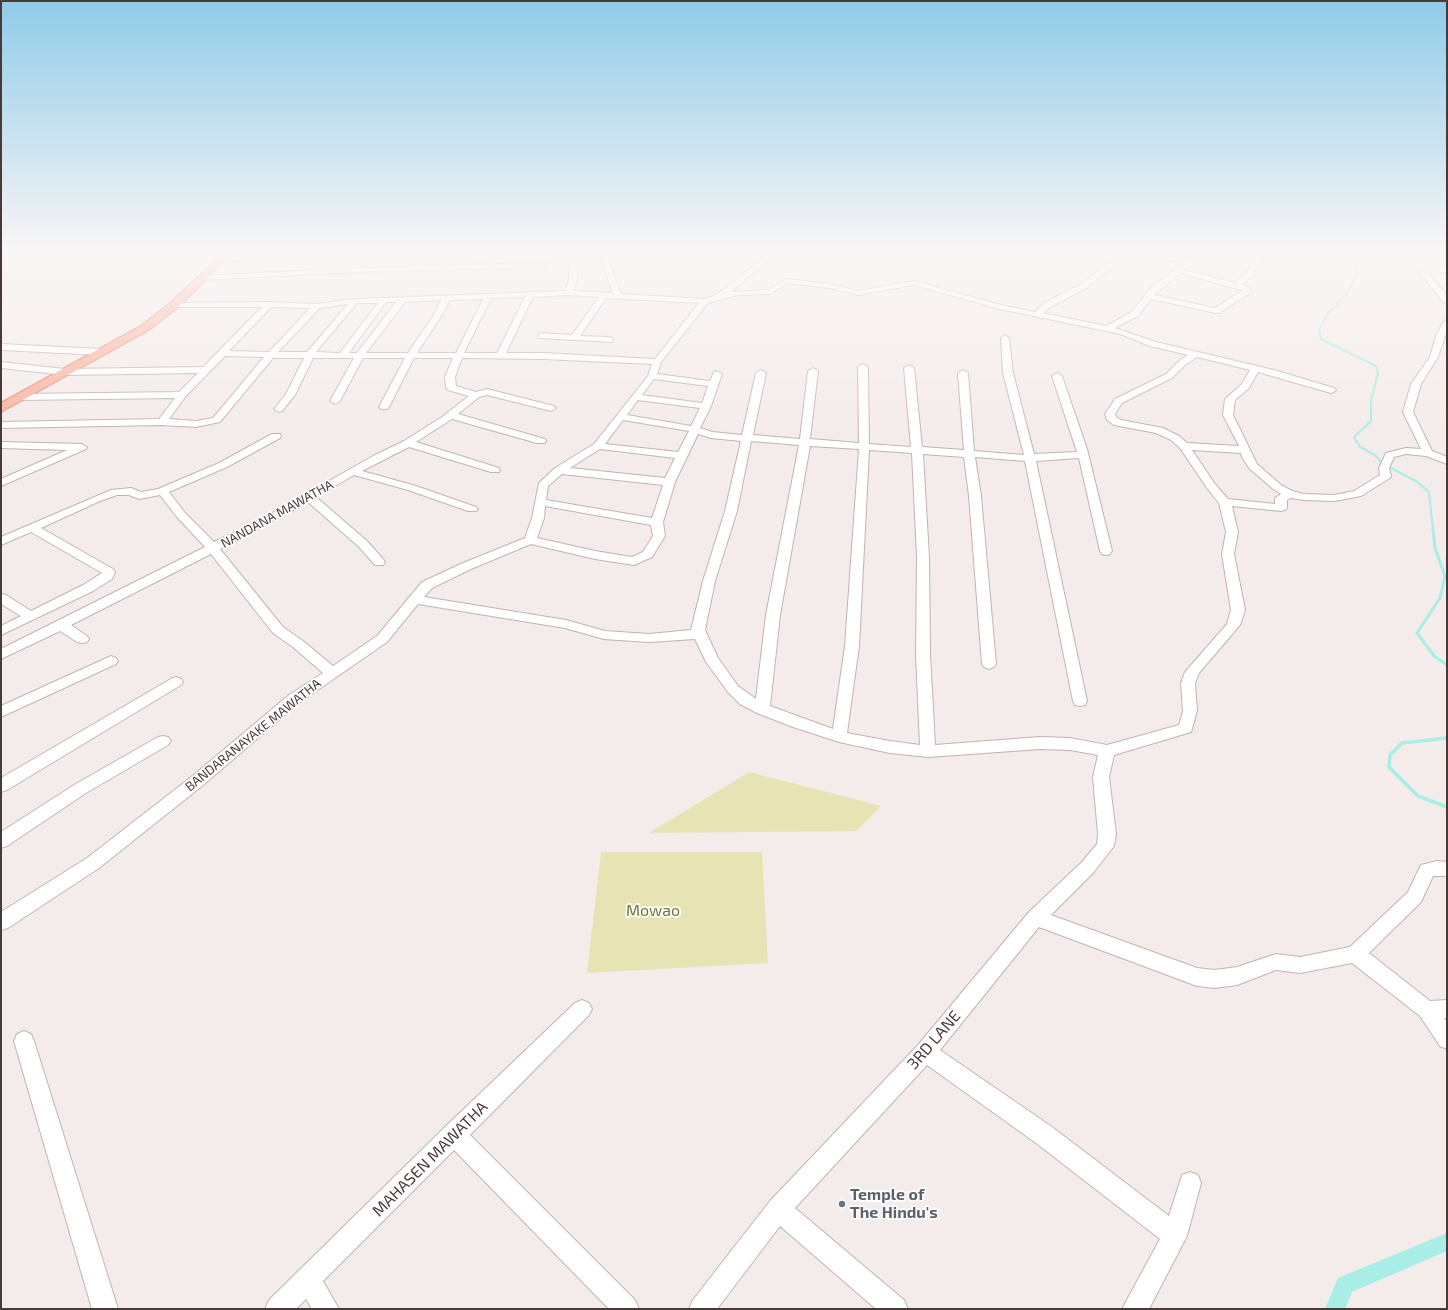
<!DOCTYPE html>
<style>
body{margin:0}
#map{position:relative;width:1448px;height:1310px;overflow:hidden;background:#f4ecea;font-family:"Exo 2",sans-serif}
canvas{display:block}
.frame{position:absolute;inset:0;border:2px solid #483a38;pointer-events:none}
</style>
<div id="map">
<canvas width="1448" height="1310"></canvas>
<div class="frame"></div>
</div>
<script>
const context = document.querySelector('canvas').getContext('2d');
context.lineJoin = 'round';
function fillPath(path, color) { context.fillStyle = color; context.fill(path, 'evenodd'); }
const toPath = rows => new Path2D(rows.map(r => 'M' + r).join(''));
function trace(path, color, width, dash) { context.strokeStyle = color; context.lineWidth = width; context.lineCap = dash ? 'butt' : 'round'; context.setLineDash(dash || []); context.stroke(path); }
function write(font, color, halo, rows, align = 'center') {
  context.font = font + ' "Exo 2",sans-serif'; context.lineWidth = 3.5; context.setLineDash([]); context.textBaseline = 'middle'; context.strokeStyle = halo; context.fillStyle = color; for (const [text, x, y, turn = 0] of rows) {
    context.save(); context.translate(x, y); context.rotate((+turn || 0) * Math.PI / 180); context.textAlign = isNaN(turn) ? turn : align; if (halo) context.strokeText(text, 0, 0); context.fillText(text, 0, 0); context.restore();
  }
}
const green = toPath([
 [749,772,881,806,856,831,649,833],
 [601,852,762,852,768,963,587,973]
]);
const streamFar2 = toPath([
 [1366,253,1353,262,1357,272,1349,291,1328,313,1319,330,1321,339,1376,366,1378,373,1371,401,1371,421,1354,437,1360,447,1375,455,1383,464,1416,481,1429,492,1433,530]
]);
const streamFar1 = toPath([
 [1433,529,1435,548,1445,576,1440,598,1417,633,1434,656,1447,665]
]);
const stream = toPath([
 [1447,738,1402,743,1390,755,1389,767,1418,796,1447,807]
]);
const canal = toPath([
 [1447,1233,1447,1251,1352,1292,1345,1309,1325,1309,1338,1278,1447,1233]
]);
const minor = toPath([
 [320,253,355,253,351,255,289,259,222,260,218,258,222,256,320,253],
 [489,253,520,256,524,258,520,260,500,258,489,253],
 [589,253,598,253,583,262,577,267,577,280,573,291,613,293,601,260,611,253,619,253,609,261,621,294,705,299,713,296,729,286,768,253,775,253,731,292,768,290,787,279,829,284,858,291,914,281,1001,305,1035,312,1046,302,1079,285,1122,253,1129,253,1085,289,1052,306,1043,313,1106,326,1132,312,1150,289,1185,262,1141,255,1138,253,1154,253,1189,259,1197,253,1204,253,1184,270,1235,283,1247,272,1260,253,1266,253,1253,275,1242,285,1249,287,1251,291,1250,293,1219,313,1216,313,1151,299,1138,316,1115,328,1156,342,1274,370,1334,388,1336,390,1334,392,1331,393,1258,372,1249,388,1235,400,1233,415,1257,464,1281,485,1292,491,1304,494,1334,495,1354,491,1380,475,1379,468,1386,453,1406,448,1421,449,1403,412,1411,384,1430,357,1436,336,1444,321,1447,320,1447,331,1438,357,1421,384,1413,412,1432,451,1447,457,1447,464,1426,456,1406,454,1394,457,1389,468,1391,476,1390,478,1361,496,1334,501,1304,500,1290,498,1287,500,1287,508,1285,510,1281,511,1232,506,1238,532,1234,554,1245,610,1240,625,1199,673,1195,683,1197,711,1191,732,1114,755,1109,777,1116,834,1114,846,1093,873,1051,915,1197,968,1215,970,1237,967,1276,954,1300,957,1350,947,1408,892,1421,865,1437,861,1447,862,1447,876,1433,876,1421,902,1369,953,1430,1001,1447,1000,1447,1018,1444,1018,1447,1022,1447,1049,1440,1046,1420,1016,1352,963,1300,973,1276,970,1237,985,1215,988,1197,986,1039,927,940,1050,1052,1127,1169,1216,1182,1175,1190,1172,1198,1175,1201,1183,1187,1236,1149,1309,1122,1309,1160,1239,1036,1143,927,1065,795,1208,904,1300,908,1309,876,1309,780,1226,717,1309,689,1309,693,1300,770,1201,918,1045,1029,912,1081,863,1097,844,1098,834,1093,777,1098,755,1070,750,1040,749,928,757,890,753,839,742,793,727,757,713,740,704,728,692,706,662,695,639,649,642,604,639,565,628,418,604,387,642,299,703,202,786,99,868,8,928,1,930,1,912,87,858,190,778,289,695,323,673,293,647,273,633,211,554,71,625,87,636,89,639,87,642,82,643,77,642,60,631,1,659,1,649,205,547,177,517,160,495,139,499,129,495,117,495,100,501,41,528,113,569,115,572,112,579,93,591,1,635,1,626,21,616,1,604,1,594,6,595,31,611,83,585,102,573,31,532,1,545,1,537,111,490,131,488,141,492,158,489,219,463,272,434,280,434,281,436,280,438,227,467,169,492,185,513,214,542,262,519,375,455,404,441,442,417,469,396,448,390,446,388,445,377,453,358,414,358,389,407,387,409,381,409,379,407,405,358,363,358,340,401,335,404,330,401,354,358,313,358,295,395,282,411,279,412,274,409,286,394,304,358,273,358,220,422,196,427,162,425,1,428,1,422,159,419,175,398,20,400,15,397,20,394,179,392,198,373,65,375,1,368,1,362,65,369,203,367,262,307,174,307,170,305,171,303,269,302,317,304,355,299,565,291,569,280,569,267,577,258,589,253],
 [1180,273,1234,288,1243,290,1215,308,1154,295,1180,273],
 [788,283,829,288,858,295,914,285,1000,309,1120,334,1150,346,1188,355,1179,361,1166,374,1115,399,1105,414,1107,420,1114,425,1156,433,1171,440,1180,448,1207,488,1219,503,1226,532,1222,554,1231,610,1227,624,1185,672,1181,683,1183,711,1179,725,1107,745,1070,738,1040,737,935,745,930,655,929,557,923,454,964,457,969,496,982,664,984,667,989,669,994,667,996,664,981,496,975,457,1025,461,1073,701,1075,705,1080,706,1085,705,1087,701,1036,461,1079,458,1100,551,1102,554,1106,555,1110,554,1112,551,1087,449,1062,376,1057,373,1052,376,1077,452,1034,454,1013,373,1009,338,1005,335,1001,338,1003,373,1024,455,974,451,968,373,963,370,958,373,964,450,922,447,914,368,909,365,904,368,911,447,869,444,868,367,863,364,858,367,859,443,810,439,818,371,813,368,808,371,800,439,753,435,766,373,761,370,756,373,742,435,712,432,700,428,711,406,722,374,717,371,714,372,710,381,657,374,661,362,708,303,738,295,770,294,788,283],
 [568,295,599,297,572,335,542,333,539,334,538,336,539,338,612,342,613,340,612,338,609,337,580,336,606,298,699,303,655,359,543,353,506,353,533,297,568,295],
 [525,297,497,353,464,353,491,298,525,297],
 [483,299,456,353,417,353,442,315,450,300,483,299],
 [441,300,434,315,408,353,366,353,405,302,441,300],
 [386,302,396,302,357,353,349,353,386,302],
 [357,303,378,303,340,353,316,352,357,303],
 [348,304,307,352,278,352,320,308,348,304],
 [271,307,310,308,269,352,229,351,271,307],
 [225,356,264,357,213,418,196,421,169,419,185,397,225,356],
 [1197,357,1250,370,1242,384,1225,399,1223,415,1239,446,1187,443,1179,436,1163,428,1121,420,1116,417,1115,414,1122,403,1172,378,1185,365,1197,357],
 [462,358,543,359,652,364,648,376,594,444,555,468,539,483,532,518,525,538,463,563,422,582,377,636,333,666,303,641,283,627,220,549,308,502,359,547,375,565,383,565,385,562,383,559,367,541,316,497,354,475,408,490,468,511,476,511,478,509,476,507,416,486,362,471,409,447,491,472,499,472,500,470,499,468,416,442,452,419,537,443,545,443,546,441,545,439,458,414,479,397,487,395,551,411,556,408,554,406,487,389,476,392,456,386,455,377,462,358],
 [654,379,708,386,702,403,642,395,654,379],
 [638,400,700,408,691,426,627,415,638,400],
 [623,420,689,431,678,452,605,444,623,420],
 [698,434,711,438,741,441,725,511,703,581,691,630,649,634,605,631,566,620,424,597,432,588,471,569,531,544,595,559,634,565,652,557,665,536,663,522,675,482,698,434],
 [751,441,799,445,766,615,756,699,738,686,718,658,705,630,715,581,737,511,751,441],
 [810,446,859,449,845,646,833,729,770,706,780,615,810,446],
 [600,449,675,458,665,478,570,468,600,449],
 [869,450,912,453,917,557,916,655,920,745,890,741,847,733,859,646,869,450],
 [1192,450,1241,453,1242,457,1249,468,1273,489,1281,494,1275,498,1275,504,1228,499,1215,484,1192,450],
 [562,474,663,485,652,518,546,500,548,486,562,474],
 [545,506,651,525,653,536,643,552,632,557,595,551,537,538,544,518,545,506],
 [543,263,547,265,546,267,357,272,201,280,197,278,201,276,357,268,543,263],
 [1447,268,1447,272,1428,273,1447,296,1447,303,1444,303,1420,273,1427,269,1447,268],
 [1,344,102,349,106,352,102,355,1,350,1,344],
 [1,442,82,444,87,447,86,449,1,486,1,479,67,450,1,448,1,442],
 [111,656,116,658,118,661,116,664,1,717,1,706,111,656],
 [176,677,181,679,183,682,181,685,7,790,1,792,1,778,171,679,176,677],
 [163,736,168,737,171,741,168,745,86,793,7,846,1,848,1,832,74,785,158,737,163,736],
 [582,1000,589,1003,592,1009,589,1015,470,1135,635,1300,639,1309,609,1309,454,1150,323,1281,339,1309,312,1309,306,1299,296,1309,265,1309,269,1300,446,1126,575,1003,582,1000],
 [24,1031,31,1034,34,1041,118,1309,92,1309,14,1041,17,1034,24,1031]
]);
const major = toPath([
 [223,253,233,253,178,307,149,330,1,412,1,403,141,326,170,303,223,253]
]);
const markers = [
 [842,1204,4,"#6b7280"]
];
const streetNames = [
 ["NANDANA MAWATHA",277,514,-29],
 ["BANDARANAYAKE MAWATHA",253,735,-39]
];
const nearParknames = [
 ["Mowao",653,911]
];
const nearStreetnames = [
 ["3RD LANE",934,1040,-49],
 ["MAHASEN MAWATHA",430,1159,-45]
];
const nearWorshipnames = [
 ["Temple of",850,1195],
 ["The Hindu's",850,1213]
];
fillPath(green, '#e6e4b5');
trace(streamFar2, '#a9ede7', 2);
trace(streamFar1, '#a9ede7', 3);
trace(stream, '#a9ede7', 3.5);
fillPath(canal, '#a9ede7');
trace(minor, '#c2b3b0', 2);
trace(major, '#df846d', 2);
fillPath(minor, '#fff');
fillPath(major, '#fab19d');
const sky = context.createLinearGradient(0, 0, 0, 436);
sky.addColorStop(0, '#8fcbe8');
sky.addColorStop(0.58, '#faf6f6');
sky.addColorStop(1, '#faf6f600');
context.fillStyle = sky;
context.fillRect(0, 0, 1448, 436);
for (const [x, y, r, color] of markers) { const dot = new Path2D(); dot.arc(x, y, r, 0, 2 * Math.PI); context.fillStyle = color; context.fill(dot); trace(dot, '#fff', 1.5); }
write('13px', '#483a38', '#fff', streetNames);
write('16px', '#6e772d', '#fff', nearParknames);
write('16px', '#483a38', '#fff', nearStreetnames);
write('bold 16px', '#5b616d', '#fff', nearWorshipnames, 'left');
</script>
